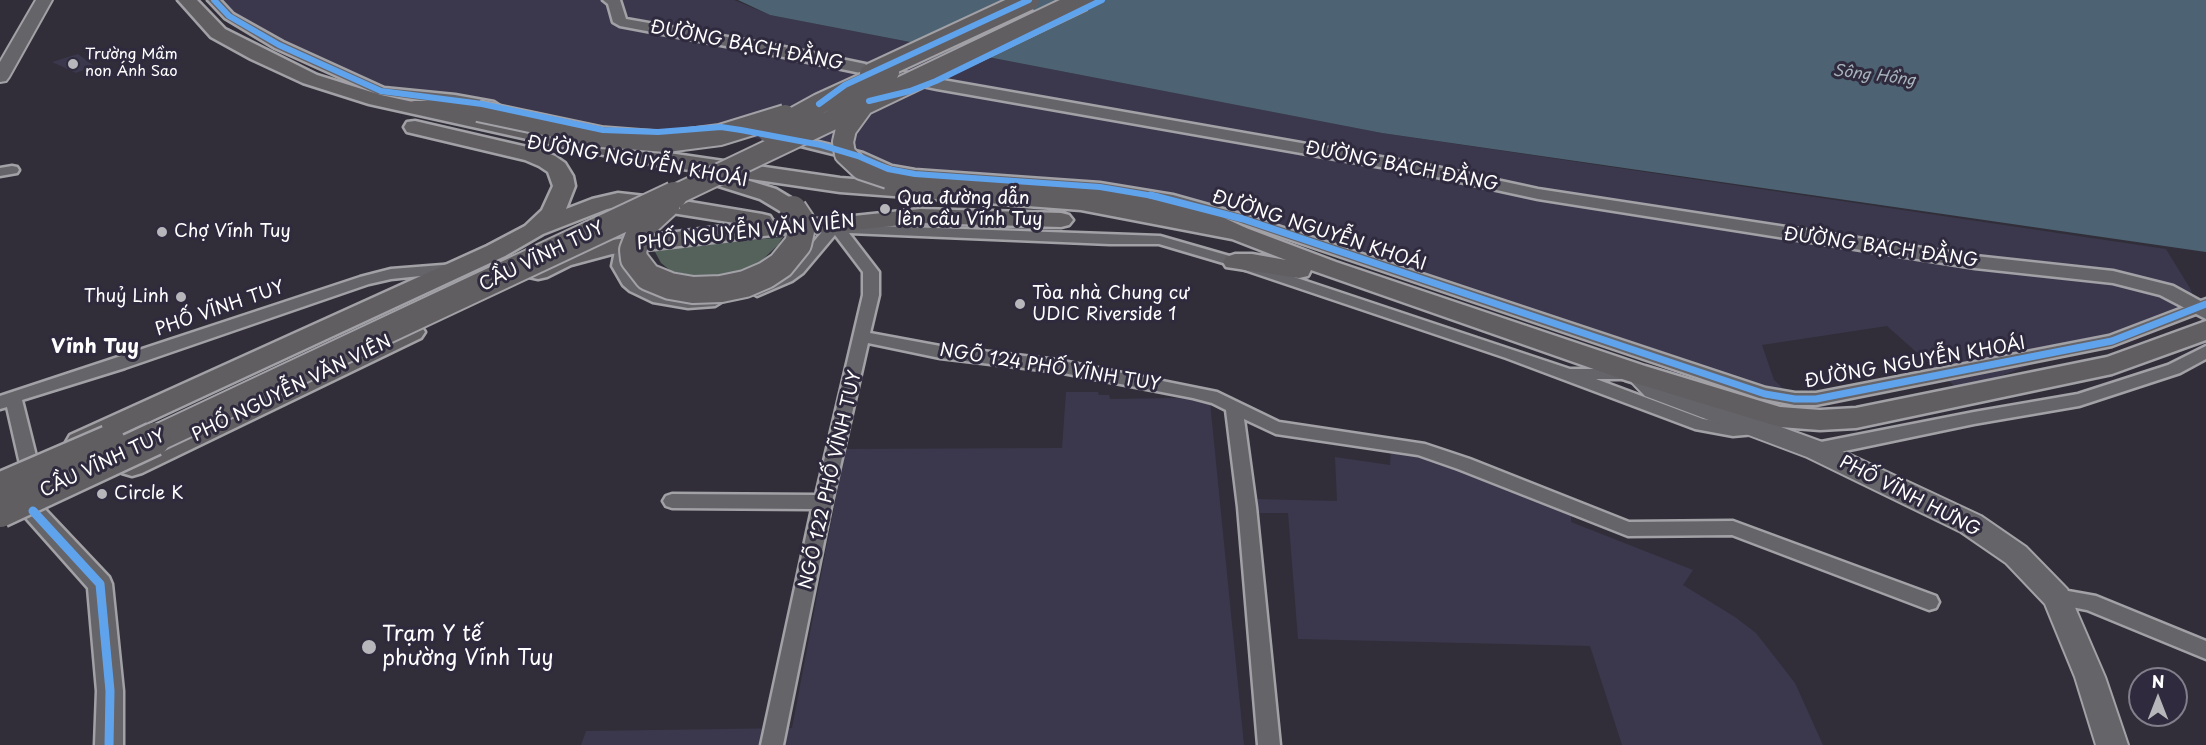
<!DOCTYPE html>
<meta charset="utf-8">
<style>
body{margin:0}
#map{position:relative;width:2206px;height:745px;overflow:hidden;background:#312e39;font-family:"Playpen Sans",sans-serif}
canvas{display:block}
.north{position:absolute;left:2128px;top:667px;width:60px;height:60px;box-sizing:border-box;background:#2f2a3d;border:2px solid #827f8b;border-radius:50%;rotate:0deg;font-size:16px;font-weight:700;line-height:24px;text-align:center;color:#fff}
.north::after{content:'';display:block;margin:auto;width:21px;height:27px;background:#b7b6ba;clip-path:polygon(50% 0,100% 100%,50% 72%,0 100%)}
</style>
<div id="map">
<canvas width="2206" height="745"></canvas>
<div class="north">N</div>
</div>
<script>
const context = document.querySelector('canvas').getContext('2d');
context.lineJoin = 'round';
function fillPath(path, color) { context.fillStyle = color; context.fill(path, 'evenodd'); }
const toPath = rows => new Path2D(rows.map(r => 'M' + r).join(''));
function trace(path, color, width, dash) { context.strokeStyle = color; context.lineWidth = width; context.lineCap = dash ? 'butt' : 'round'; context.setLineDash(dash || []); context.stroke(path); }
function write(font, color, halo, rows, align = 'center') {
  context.font = font + ' "Playpen Sans",sans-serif'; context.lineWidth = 6; context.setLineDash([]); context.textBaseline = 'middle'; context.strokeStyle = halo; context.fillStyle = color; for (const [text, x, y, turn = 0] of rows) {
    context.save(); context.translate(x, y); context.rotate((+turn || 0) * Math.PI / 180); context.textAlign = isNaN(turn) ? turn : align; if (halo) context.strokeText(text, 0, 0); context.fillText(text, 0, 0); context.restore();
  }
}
const built = toPath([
 [215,0,734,0,770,15,1382,133,2166,249,2191,290,2197,316,2105,337,1960,391,1887,326,1762,345,1774,380,1795,399,1243,219,889,169,720,130,683,135,604,134,454,101,409,97,350,80,229,16],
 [78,54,94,66,76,73,52,62],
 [1066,392,1098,392,1099,395,1109,395,1110,399,1178,398,1210,402,1244,745,581,745,586,731,792,728,845,449,1062,448],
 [1391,448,1454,464,1571,516,1571,522,1693,570,1683,585,1735,617,1756,633,1795,683,1823,745,1622,745,1590,646,1298,639,1288,513,1255,513,1254,499,1337,501,1335,457,1390,465]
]);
const green = toPath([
 [783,237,778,245,761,261,746,269,719,276,701,277,671,271,661,263,654,250]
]);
const water = toPath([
 [738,0,2206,0,2206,252,1382,133,770,15]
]);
const minor = toPath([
 [208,0,220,0,233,14,283,42,384,88,455,95,494,102,500,106,494,110,377,94,275,48,225,18,208,0],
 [786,134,863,153,892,166,915,170,1100,183,1173,195,1248,216,1766,388,1795,393,1816,393,2109,336,2206,299,2206,310,2112,346,1816,405,1795,405,1759,398,1238,222,1167,202,1100,191,915,178,883,172,853,159,781,141,779,138,781,135,786,134],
 [12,166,17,167,19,170,17,173,0,176,0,168,12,166],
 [835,221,851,225,1160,236,1240,259,1570,369,1635,369,1637,373,1635,377,1629,379,1596,379,1703,419,1733,424,1755,422,1761,424,1764,428,1761,432,1755,434,1733,436,1695,429,1506,358,1230,265,1159,244,1110,244,849,233,879,272,879,295,870,333,940,346,1058,360,1217,392,1279,422,1425,444,1470,459,1629,522,1733,521,1936,596,1939,602,1936,608,1929,610,1732,535,1628,536,1458,469,1418,455,1276,434,1244,419,1256,507,1280,745,1258,745,1238,507,1226,410,1212,403,1193,398,1058,372,940,358,868,343,832,502,783,745,761,745,812,509,672,508,666,506,663,501,666,496,672,494,816,495,863,295,863,272,835,235,803,273,792,281,757,296,749,291,752,287,782,275,793,267,830,222,835,221],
 [623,241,630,246,626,266,634,279,640,285,672,296,688,298,715,296,723,301,715,306,688,308,653,302,630,291,623,285,612,266,616,246,623,241],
 [455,264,460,266,463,269,460,272,391,279,369,284,125,368,22,400,38,464,35,469,29,471,23,469,20,464,7,407,0,409,0,396,360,277,391,269,455,264],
 [2206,346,2206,359,2180,373,2079,406,1974,424,1816,457,1810,455,1807,450,1810,445,1816,443,1974,412,2078,394,2168,365,2206,346],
 [2057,589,2096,596,2206,641,2206,659,2087,610,2050,603,2047,597,2050,591,2057,589]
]);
const tertiary = toPath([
 [603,0,620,0,626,19,784,47,937,79,1432,166,1538,189,1975,256,2113,271,2173,286,2206,304,2206,319,2160,295,2113,283,1975,268,1538,199,1432,176,937,89,784,57,620,26,613,22,608,4,603,0],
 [33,502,41,505,109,577,112,584,123,691,123,745,95,745,97,691,88,588,25,517,21,511,25,505,33,502]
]);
const secondary = toPath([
 [36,0,52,0,9,77,6,81,0,82,0,62,36,0],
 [1635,365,1643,367,1663,384,1825,443,1981,516,2026,547,2067,589,2105,677,2128,745,2096,745,2075,677,2045,604,2006,563,1961,532,1807,457,1645,396,1623,373,1627,367,1635,365]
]);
const primary = toPath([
 [178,0,197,0,225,29,317,75,381,95,563,135,655,151,840,178,1081,196,1246,228,1336,262,1645,366,1780,407,1820,410,1856,408,2107,357,2206,321,2206,340,2112,374,1856,428,1820,430,1780,427,1625,380,1311,270,1308,276,1299,278,1226,267,1223,262,1226,257,1235,254,1252,254,1286,260,1232,239,1081,210,840,192,655,165,563,147,369,104,303,83,251,59,211,37,178,0],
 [415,121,540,150,555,156,565,163,573,176,575,186,566,209,592,199,618,193,672,199,762,214,770,216,773,221,835,218,920,209,1061,213,1069,215,1073,220,1069,225,1061,227,920,223,835,232,789,233,612,254,571,265,547,277,538,279,529,277,526,271,529,265,553,255,611,240,741,224,672,213,618,207,607,209,543,234,505,256,90,449,80,453,70,449,66,442,70,435,487,246,525,226,542,210,553,186,548,172,539,166,525,160,407,132,404,127,407,122,415,121],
 [412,323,421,326,425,332,421,338,142,473,132,476,122,473,117,465,122,457,412,323]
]);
const trunk = toPath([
 [414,101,444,101,478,105,485,107,488,111,485,115,478,117,407,111,404,107,407,103,414,101],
 [714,170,776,189,801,204,805,209,801,214,793,216,785,214,760,199,706,182,703,177,706,172,714,170],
 [888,171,916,176,1109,189,1177,202,1209,211,1246,228,1250,233,1246,238,1238,240,1173,215,1109,203,916,190,880,183,877,178,880,173,888,171]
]);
const trunkBridgeFar2 = toPath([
 [870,74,1029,0],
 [862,107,846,129,843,142,845,154,861,169,888,178],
 [478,111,601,137,666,142,720,135,785,115],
 [768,132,819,104,889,72],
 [671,197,1083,0]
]);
const trunkBridgeFar1 = toPath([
 [667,204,642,227,633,250,634,259,648,277,670,286,693,290,721,289,745,284,766,275,781,265,798,244,801,231,801,221,793,209],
 [151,441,674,195]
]);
const trunkBridge = toPath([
 [0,489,109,442],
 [0,511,154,439]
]);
const cyclewayFar2 = toPath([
 [214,0,229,16,279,45,381,91,482,104,603,130,658,132,721,127,741,130,821,145,858,156,888,169,915,174,1100,187,1159,197],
 [869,101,910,91,936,81,1102,0],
 [819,104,845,85,1029,0]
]);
const cyclewayFar1 = toPath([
 [1150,195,1243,219,1765,394,1795,399,1816,399,2112,341,2206,304]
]);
const cycleway = toPath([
 [33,511,100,584,110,691,109,745]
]);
const markers = [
 [73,64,6,"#b7b6ba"],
 [885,209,6,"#b7b6ba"],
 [162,232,6,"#b7b6ba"],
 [181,297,6,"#b7b6ba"],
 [1020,304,6,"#b7b6ba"],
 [102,494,6,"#b7b6ba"],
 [369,647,8,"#b7b6ba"]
];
const farPoinames = [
 ["Trường Mầm",85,55],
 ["non Ánh Sao",85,72]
];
const farWaternames = [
 ["Sông Hồng",1874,76,7]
];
const streetNames = [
 ["ĐƯỜNG BẠCH ĐẰNG",747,46,11],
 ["ĐƯỜNG NGUYỄN KHOÁI",637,162,10],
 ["ĐƯỜNG BẠCH ĐẰNG",1402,167,11],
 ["ĐƯỜNG NGUYỄN KHOÁI",1319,231,18],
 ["PHỐ NGUYỄN VĂN VIÊN",746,233,-6],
 ["ĐƯỜNG BẠCH ĐẰNG",1881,248,8],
 ["CẦU VĨNH TUY",542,257,-26],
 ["PHỐ VĨNH TUY",220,309,-19],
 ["ĐƯỜNG NGUYỄN KHOÁI",1915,363,-10],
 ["NGÕ 124 PHỐ VĨNH TUY",1050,368,9],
 ["PHỐ NGUYỄN VĂN VIÊN",292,389,-26],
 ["CẦU VĨNH TUY",103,464,-25],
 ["NGÕ 122 PHỐ VĨNH TUY",831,480,-77],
 ["PHỐ VĨNH HƯNG",1910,497,27]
];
const poiNames = [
 ["Qua đường dẫn",897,199],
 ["lên cầu Vĩnh Tuy",897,220],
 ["Chợ Vĩnh Tuy",174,232],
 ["Tòa nhà Chung cư",1032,294],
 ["UDIC Riverside 1",1032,315],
 ["Thuỷ Linh",169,297,"right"],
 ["Circle K",114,494]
];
const neighbourhoodNames = [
 ["Vĩnh Tuy",95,347]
];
const nearPoinames = [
 ["Trạm Y tế",382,635],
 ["phường Vĩnh Tuy",382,659]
];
fillPath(built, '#3b384d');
fillPath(green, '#55625c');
fillPath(water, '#4d6373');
trace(minor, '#a2a1a6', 5);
trace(tertiary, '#a2a1a6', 5);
trace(secondary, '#a2a1a6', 4);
trace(primary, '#a2a1a6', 5);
trace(trunk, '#a2a1a6', 5);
fillPath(minor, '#656469');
fillPath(tertiary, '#656469');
fillPath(secondary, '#656469');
fillPath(primary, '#615e62');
fillPath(trunk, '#615e62');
trace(trunkBridgeFar2, '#a2a1a6', 24, []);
trace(trunkBridgeFar1, '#a2a1a6', 30, []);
trace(trunkBridge, '#a2a1a6', 37, []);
trace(trunkBridgeFar2, '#615e62', 20);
trace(trunkBridgeFar1, '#615e62', 26);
trace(trunkBridge, '#615e62', 32);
trace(cyclewayFar2, '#60a3ed', 6);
trace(cyclewayFar1, '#60a3ed', 7);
trace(cycleway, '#60a3ed', 9);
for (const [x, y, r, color] of markers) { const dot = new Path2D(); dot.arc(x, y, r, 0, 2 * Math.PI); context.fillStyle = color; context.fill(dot); trace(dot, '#2f2a3d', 2); }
write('15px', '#fff', '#2f2a3d', farPoinames, 'left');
write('italic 16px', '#a8b4bc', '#2f2a3d', farWaternames);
write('18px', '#fff', '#2f2a3d', streetNames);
write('18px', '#fff', '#2f2a3d', poiNames, 'left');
write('bold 20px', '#fff', '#2f2a3d', neighbourhoodNames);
write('21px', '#fff', '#2f2a3d', nearPoinames, 'left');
</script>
